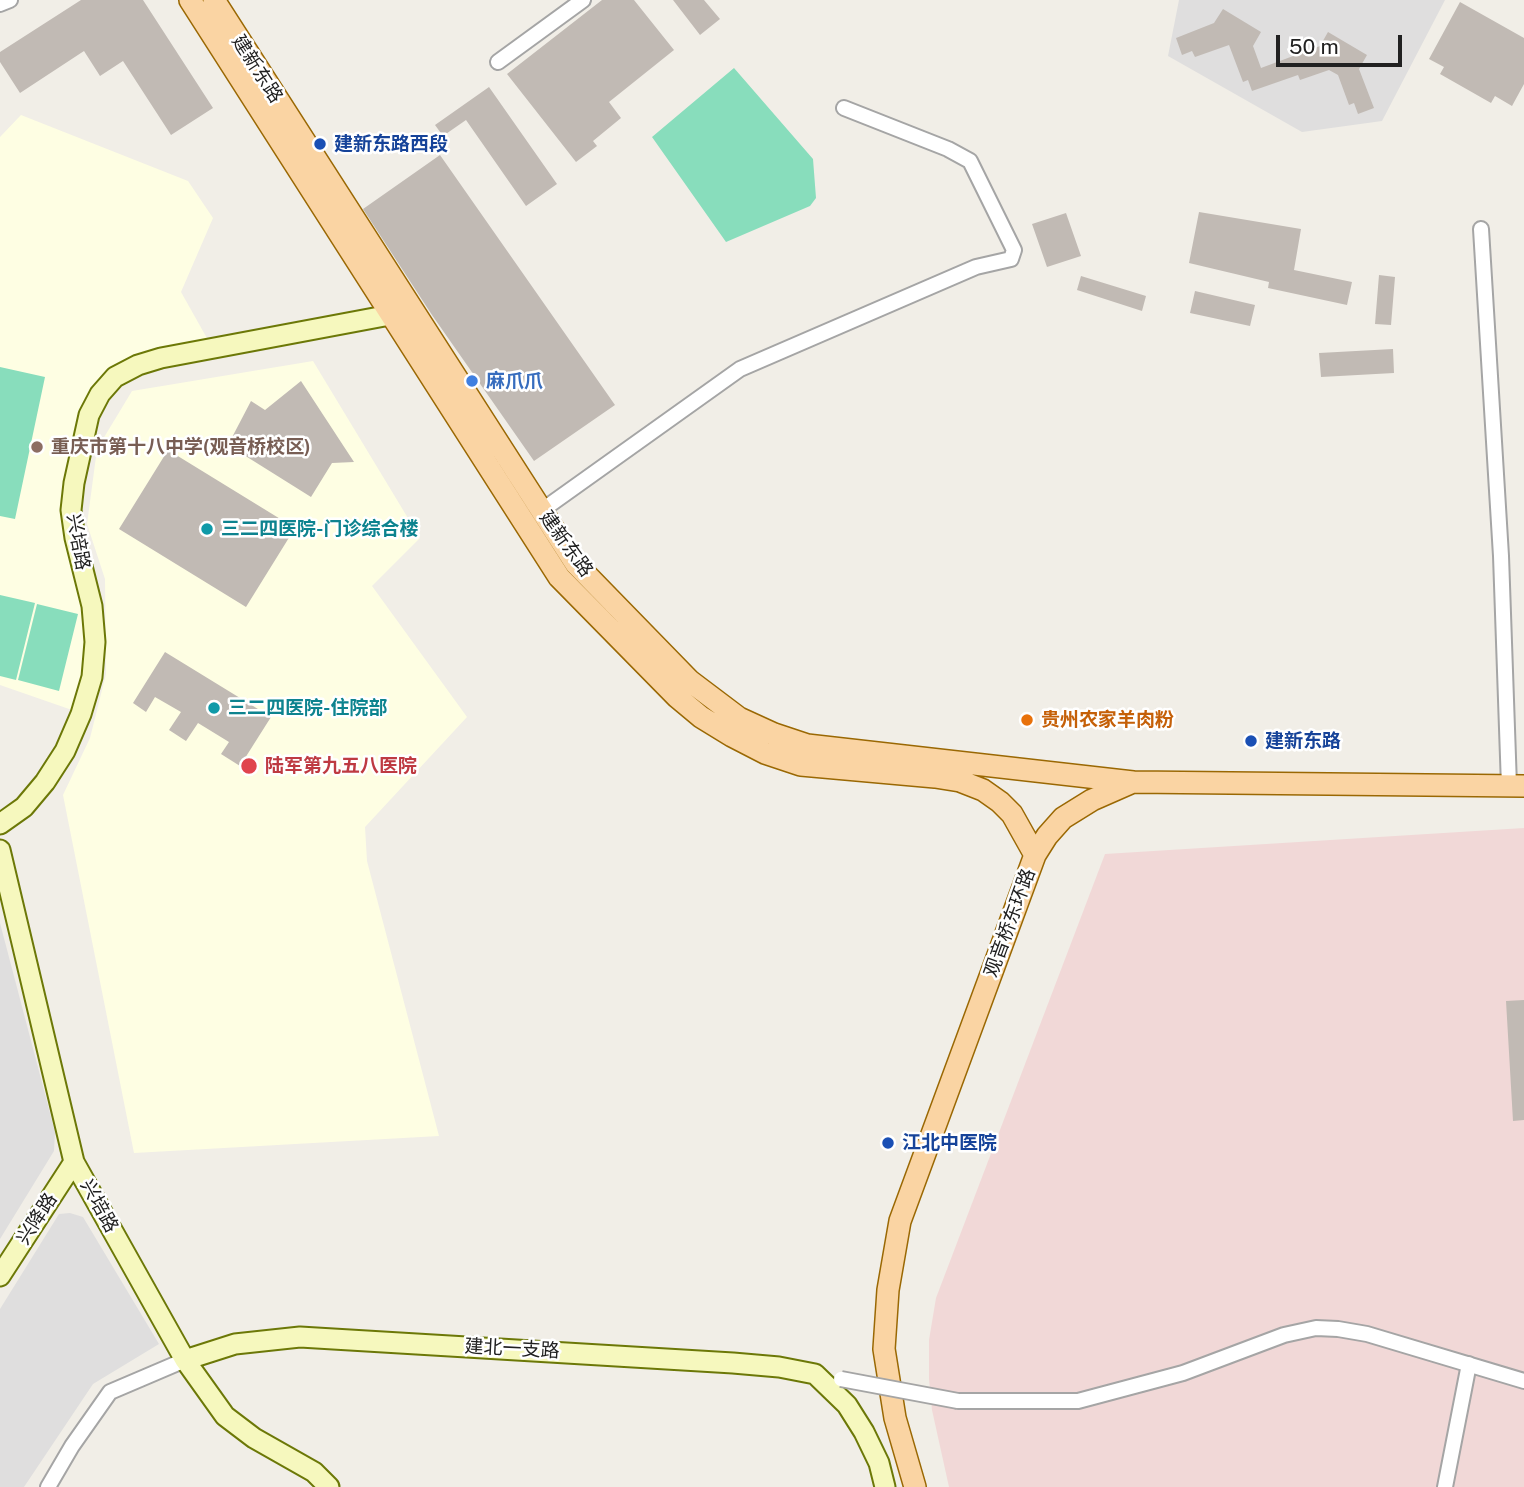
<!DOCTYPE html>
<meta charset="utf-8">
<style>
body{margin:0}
#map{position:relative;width:1524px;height:1487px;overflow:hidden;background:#f1eee7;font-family:"Public Sans",sans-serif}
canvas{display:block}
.scale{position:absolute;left:1276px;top:35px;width:126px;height:32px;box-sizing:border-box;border:4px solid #212121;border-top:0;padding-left:9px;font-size:21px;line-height:24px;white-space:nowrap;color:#212121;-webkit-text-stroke:5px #fff;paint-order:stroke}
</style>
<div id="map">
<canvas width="1524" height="1487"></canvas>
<div class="scale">50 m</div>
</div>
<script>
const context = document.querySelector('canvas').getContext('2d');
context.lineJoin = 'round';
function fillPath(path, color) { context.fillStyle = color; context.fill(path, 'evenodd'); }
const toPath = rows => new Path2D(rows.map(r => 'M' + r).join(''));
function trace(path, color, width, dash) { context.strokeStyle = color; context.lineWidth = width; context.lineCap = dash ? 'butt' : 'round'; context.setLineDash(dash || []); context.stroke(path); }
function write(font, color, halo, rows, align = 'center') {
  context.font = font + ' "Public Sans","Noto Sans SC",sans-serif'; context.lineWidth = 5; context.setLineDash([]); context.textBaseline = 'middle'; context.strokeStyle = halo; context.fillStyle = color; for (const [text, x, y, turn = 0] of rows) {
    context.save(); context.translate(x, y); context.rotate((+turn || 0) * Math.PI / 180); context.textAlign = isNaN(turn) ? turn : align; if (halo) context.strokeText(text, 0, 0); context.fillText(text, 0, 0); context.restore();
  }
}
const residential = toPath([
 [1179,0,1445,0,1382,121,1302,132,1168,56],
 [0,923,55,1132,54,1151,0,1239],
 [70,1213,83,1217,159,1344,93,1384,24,1487,0,1487,0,1309,59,1214]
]);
const commercial = toPath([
 [1524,828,1524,1487,949,1487,932,1410,929,1379,929,1340,936,1298,1105,854]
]);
const education = toPath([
 [21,115,188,181,213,218,181,292,208,340,110,372,67,536,82,607,86,641,82,674,72,710,0,685,0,137],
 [313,361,420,538,372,586,467,717,365,827,367,861,439,1136,134,1153,63,795,90,738,106,674,105,579,87,524,97,449,132,391]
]);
const pitch = toPath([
 [734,68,813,159,816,198,810,206,726,242,652,137],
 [0,367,45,377,15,519,0,516],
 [0,595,35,603,16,680,0,676],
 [37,604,78,614,59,691,18,680]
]);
const building = toPath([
 [81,0,143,0,213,108,171,135,123,61,100,76,84,51,20,93,0,62,0,52],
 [602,0,634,0,674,50,609,102,621,118,593,141,597,146,576,162,507,74],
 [673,0,704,0,720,19,700,35],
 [1460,2,1524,38,1524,84,1512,106,1495,96,1491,103,1440,74,1444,67,1429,59],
 [1223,9,1261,32,1253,46,1261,68,1320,46,1328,32,1367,55,1359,69,1374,108,1358,114,1354,103,1349,105,1338,75,1329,70,1300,80,1298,75,1252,91,1248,80,1243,82,1229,45,1195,57,1192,51,1182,55,1176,38,1214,23],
 [489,87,557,184,526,206,466,120,443,136,435,125],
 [440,155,615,405,534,461,432,315,363,209],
 [1199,212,1301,229,1294,270,1352,282,1347,305,1268,288,1269,282,1189,263],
 [1066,213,1081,256,1047,267,1032,224],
 [1379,275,1395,277,1391,325,1375,324],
 [1081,276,1146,296,1142,311,1077,290],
 [1195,291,1255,305,1250,326,1190,313],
 [1393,349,1394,373,1321,377,1319,353],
 [301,381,354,462,332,463,311,497,228,445,251,401,265,410],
 [168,450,295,528,246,607,119,529],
 [165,652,271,717,240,766,221,754,229,742,198,723,186,741,169,730,181,712,155,697,146,712,133,703],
 [1524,1000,1524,1120,1513,1121,1506,1001]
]);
const street = toPath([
 [0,4,10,0],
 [498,62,583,0],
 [1481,229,1501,556,1509,786],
 [541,511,740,369,976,267,1011,259,1014,250,970,161,948,149,844,108],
 [958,1401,1078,1401,1183,1373,1284,1335,1316,1328,1338,1329,1367,1334,1524,1381],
 [48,1487,72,1446,110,1392,185,1360],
 [1445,1487,1469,1364]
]);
const secondary = toPath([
 [0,824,24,807,45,782,65,751,81,714,92,677,95,642,92,606,75,538,71,510,74,483,89,415,100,394,115,377,138,365,161,358,406,312],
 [0,850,74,1162,185,1360,225,1416,254,1438,314,1472,329,1487],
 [0,1276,74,1162],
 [185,1360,235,1344,300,1337,733,1363,779,1367,815,1374,847,1405,864,1432,879,1463,885,1487]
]);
const primary = toPath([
 [190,0,559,577,677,697,701,717,732,736,765,753,801,765,935,777,960,781,983,790,1000,802,1012,814,1035,855],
 [214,0,576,564,690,681,739,718,774,734,807,745,1133,782],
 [915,1487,895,1418,884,1349,888,1290,900,1221,1035,855,1047,836,1063,818,1092,800,1133,782,1524,786]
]);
const streetBridge = toPath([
 [841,1379,958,1401]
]);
const markers = [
 [320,144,7,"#1a4fb4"],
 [472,381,7,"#3f7fe0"],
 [37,447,7,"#8d6e63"],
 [207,529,7,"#0f9aa8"],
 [214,708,7,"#0f9aa8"],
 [1027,720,7,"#e8710a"],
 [1251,741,7,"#1a4fb4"],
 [249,766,9,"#e0444e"],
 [888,1143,7,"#1a4fb4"]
];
const streetNames = [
 ["建新东路",257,69,57],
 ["兴培路",78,542,80],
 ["建新东路",566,544,54],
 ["观音桥东环路",1010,923,-70],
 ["兴培路",99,1206,61],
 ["兴降路",37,1219,-57],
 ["建北一支路",512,1349,3]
];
const transitNames = [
 ["建新东路西段",334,144],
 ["建新东路",1265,741],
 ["江北中医院",902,1143]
];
const shopNames = [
 ["麻爪爪",486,381]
];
const educationNames = [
 ["重庆市第十八中学(观音桥校区)",51,447]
];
const cultureNames = [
 ["三二四医院-门诊综合楼",221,529],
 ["三二四医院-住院部",228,708]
];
const foodNames = [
 ["贵州农家羊肉粉",1041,720]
];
const healthNames = [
 ["陆军第九五八医院",265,766]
];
fillPath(residential, '#dfdede');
fillPath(commercial, '#f1d8d7');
fillPath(education, '#fefee3');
fillPath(pitch, '#88ddbc');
fillPath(building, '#c1bab4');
trace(street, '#a5a5a5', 18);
trace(secondary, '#6c7807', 23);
trace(primary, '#9a6803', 24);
trace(street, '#fff', 14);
trace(secondary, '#f6f8be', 19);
trace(primary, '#fad4a3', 21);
trace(streetBridge, '#a5a5a5', 18, []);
trace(streetBridge, '#fff', 14);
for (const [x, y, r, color] of markers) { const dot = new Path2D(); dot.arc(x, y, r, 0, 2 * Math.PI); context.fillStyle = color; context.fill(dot); trace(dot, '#fff', 2.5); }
write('19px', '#212121', '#fff', streetNames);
write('bold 19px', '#164399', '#fff', transitNames, 'left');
write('bold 19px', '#366cbe', '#fff', shopNames, 'left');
write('bold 19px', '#785e54', '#fff', educationNames, 'left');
write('bold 19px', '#0d838f', '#fff', cultureNames, 'left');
write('bold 19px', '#c56008', '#fff', foodNames, 'left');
write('bold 19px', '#be3a42', '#fff', healthNames, 'left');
</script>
